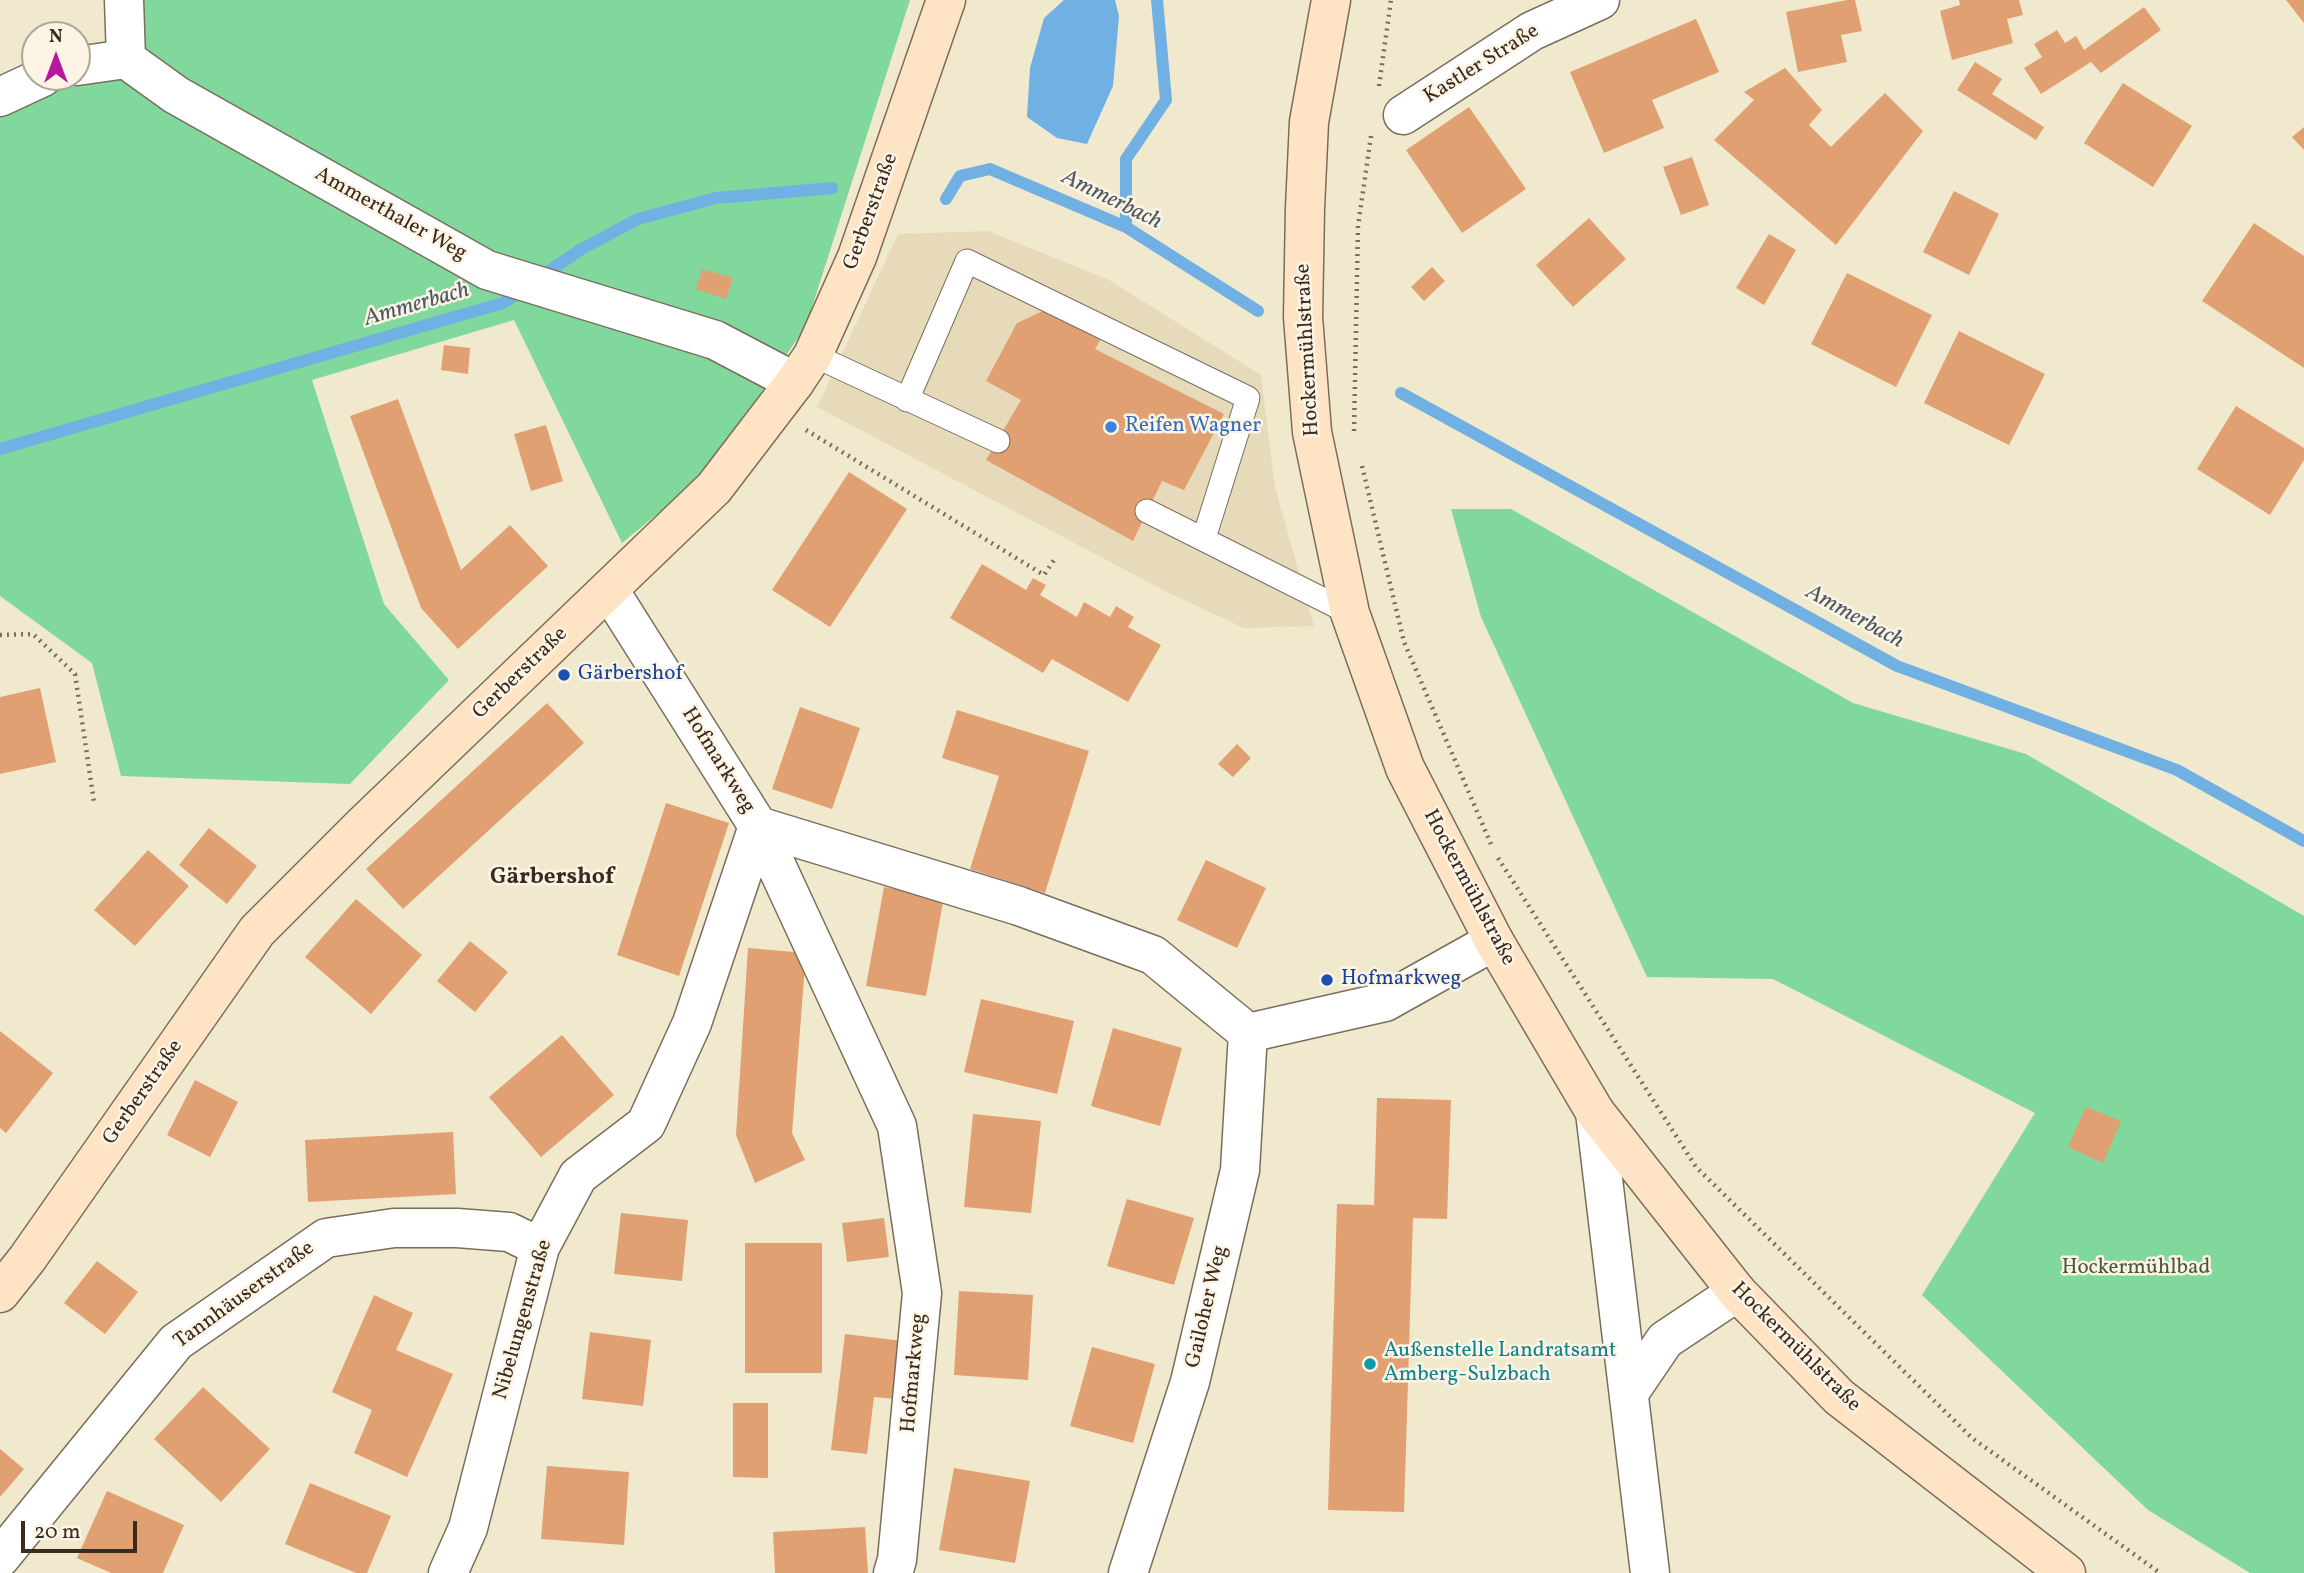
<!DOCTYPE html>
<meta charset="utf-8">
<style>
body{margin:0}
#map{position:relative;width:2304px;height:1573px;overflow:hidden;background:#f1e9cd;font-family:Vollkorn,serif}
canvas{display:block}
.north{position:absolute;left:21px;top:21px;width:70px;height:70px;box-sizing:border-box;background:#fcf5e5;border:2px solid #afa495;border-radius:50%;rotate:0deg;font-size:19px;font-weight:700;line-height:28px;text-align:center;color:#3b2a1e}
.north::after{content:'';display:block;margin:auto;width:24px;height:32px;background:#b5179e;clip-path:polygon(50% 0,100% 100%,50% 72%,0 100%)}
.scale{position:absolute;left:21px;top:1521px;width:116px;height:32px;box-sizing:border-box;border:4px solid #3b2a1e;border-top:0;padding-left:9px;font-size:21px;line-height:24px;white-space:nowrap;color:#3b2a1e;-webkit-text-stroke:5px #fcf5e5;paint-order:stroke}
</style>
<div id="map">
<canvas width="2304" height="1573"></canvas>
<div class="north">N</div>
<div class="scale">20 m</div>
</div>
<script>
const context = document.querySelector('canvas').getContext('2d');
context.lineJoin = 'round';
function fillPath(path, color) { context.fillStyle = color; context.fill(path, 'evenodd'); }
const toPath = rows => new Path2D(rows.map(r => 'M' + r).join(''));
function trace(path, color, width, dash) { context.strokeStyle = color; context.lineWidth = width; context.lineCap = dash ? 'butt' : 'round'; context.setLineDash(dash || []); context.stroke(path); }
function write(font, color, halo, rows, align = 'center') {
  context.font = font + ' Vollkorn,serif'; context.lineWidth = 5; context.setLineDash([]); context.textBaseline = 'middle'; context.strokeStyle = halo; context.fillStyle = color; for (const [text, x, y, turn = 0] of rows) {
    context.save(); context.translate(x, y); context.rotate((+turn || 0) * Math.PI / 180); context.textAlign = isNaN(turn) ? turn : align; if (halo) context.strokeText(text, 0, 0); context.fillText(text, 0, 0); context.restore();
  }
}
const built = toPath([
 [988,231,1109,280,1261,375,1275,487,1314,626,1244,628,1169,593,817,407,898,234]
]);
const green = toPath([
 [142,0,910,0,806,326,706,474,622,543,514,320,312,380,384,604,449,680,350,784,121,776,92,663,0,596,0,117,67,85,142,11],
 [1451,509,1511,509,1853,703,2026,754,2304,916,2304,1573,2250,1573,2148,1510,1922,1295,2035,1113,1773,979,1647,977,1481,617]
]);
const water = toPath([
 [1064,0,1115,0,1119,16,1113,86,1087,144,1057,138,1027,117,1030,68,1044,18]
]);
const stream = toPath([
 [946,199,960,176,990,169,1126,227,1258,311],
 [1126,227,1126,159,1166,100,1157,0],
 [539,278,580,250,638,219,716,198,832,188],
 [1401,393,1897,666,2177,770,2304,841],
 [0,449,503,303,524,289]
]);
const building = toPath([
 [1847,0,1855,0,1862,31,1841,35,1847,62,1798,72,1786,12],
 [1959,0,2019,0,2023,15,2007,19,2013,43,1952,60,1940,11,1960,5],
 [2286,0,2304,0,2304,23],
 [2144,7,2161,30,2101,73,2091,62,2041,94,2024,68,2042,57,2034,44,2057,30,2065,43,2076,36,2084,50],
 [1696,19,1719,72,1652,100,1664,128,1604,153,1570,72],
 [1975,62,2002,79,1992,94,2044,127,2036,140,1957,90],
 [1785,68,1822,110,1809,125,1831,147,1885,93,1923,131,1836,245,1714,140,1754,100,1744,92],
 [2123,83,2192,126,2153,187,2084,143],
 [1469,107,1526,189,1462,233,1406,150],
 [2304,127,2304,150,2292,137],
 [1692,157,1709,205,1681,215,1663,167],
 [1954,191,1999,214,1969,275,1923,252],
 [1589,218,1626,259,1573,307,1536,265],
 [2254,223,2304,256,2304,368,2202,301],
 [1769,234,1796,250,1764,305,1736,288],
 [1432,267,1445,281,1424,301,1411,287],
 [702,269,733,278,726,299,696,289],
 [1847,273,1932,315,1896,387,1811,344],
 [1045,310,1103,335,1095,349,1224,414,1184,490,1162,481,1133,541,986,460,1021,400,986,381,1017,323],
 [1959,331,2045,374,2009,445,1924,403],
 [444,345,470,348,468,374,441,370],
 [398,399,461,570,510,525,548,566,458,649,421,608,350,416],
 [2236,406,2304,448,2304,460,2270,515,2197,469],
 [546,425,563,481,531,491,514,434],
 [849,472,907,509,830,627,772,590],
 [982,564,1026,590,1033,578,1046,585,1040,595,1077,617,1084,602,1110,617,1116,606,1134,617,1128,627,1161,645,1128,702,1052,659,1043,673,950,618],
 [40,688,56,762,0,774,0,697],
 [547,703,584,743,403,909,366,869],
 [800,707,860,728,832,809,772,789],
 [957,710,1089,751,1045,893,970,869,999,776,942,758],
 [1237,744,1251,758,1233,777,1218,764],
 [666,803,729,823,679,976,617,955],
 [209,828,257,866,227,904,179,865],
 [148,850,189,886,135,946,94,910],
 [1206,860,1266,888,1237,948,1177,920],
 [884,887,944,897,926,996,866,986],
 [356,899,422,955,371,1014,305,957],
 [470,941,508,972,475,1012,437,981],
 [748,948,806,953,792,1133,805,1160,755,1183,736,1135],
 [981,999,1074,1021,1057,1094,964,1072],
 [1113,1028,1182,1048,1160,1126,1091,1106],
 [0,1031,53,1073,6,1133,0,1128],
 [562,1035,614,1095,541,1157,489,1097],
 [195,1080,238,1102,210,1157,167,1135],
 [1377,1098,1451,1100,1447,1219,1413,1218,1404,1512,1328,1510,1337,1204,1374,1205],
 [2086,1107,2121,1121,2103,1163,2068,1147],
 [973,1114,1041,1121,1031,1213,964,1207],
 [453,1132,456,1194,308,1202,305,1140],
 [1127,1199,1194,1218,1174,1285,1107,1266],
 [621,1213,688,1220,682,1281,614,1274],
 [884,1218,889,1257,847,1262,842,1223],
 [745,1243,822,1243,822,1373,745,1373],
 [97,1261,138,1292,105,1334,64,1303],
 [959,1291,1033,1295,1028,1380,954,1375],
 [374,1295,413,1313,396,1350,453,1374,407,1477,354,1453,372,1410,332,1392],
 [590,1332,651,1340,643,1406,582,1399],
 [845,1334,903,1341,896,1399,874,1397,867,1454,831,1450],
 [1092,1347,1155,1364,1133,1443,1070,1426],
 [203,1387,270,1449,221,1502,154,1439],
 [733,1403,768,1403,768,1478,733,1477],
 [0,1449,24,1469,0,1497],
 [547,1466,629,1472,624,1545,541,1539],
 [954,1468,1030,1481,1015,1563,939,1550],
 [310,1483,391,1516,367,1573,356,1573,285,1544],
 [107,1491,184,1525,163,1573,111,1573,77,1558],
 [865,1527,868,1573,775,1573,773,1532]
]);
const path = toPath([
 [1379,86,1391,0],
 [806,430,1044,575,1054,560],
 [1354,431,1358,226,1371,136],
 [1362,466,1404,642,1491,844],
 [0,635,33,634,75,674,94,802],
 [1498,858,1696,1167,1972,1438,2160,1573]
]);
const lane = toPath([
 [813,355,998,441],
 [907,400,967,261,1248,398,1204,538],
 [1147,511,1350,613]
]);
const street = toPath([
 [124,0,126,59],
 [77,66,126,59,176,95,487,270,715,340,795,382],
 [0,97,43,77],
 [1403,115,1532,31,1600,0],
 [609,590,758,826,897,1126,922,1293,897,1560,893,1573],
 [758,826,1019,906,1153,955,1248,1033],
 [1248,1033,1385,1002,1494,941],
 [1595,1112,1650,1573],
 [1629,1393,1665,1340,1737,1292],
 [0,1558,176,1342,326,1238,394,1228,457,1228,509,1232,540,1247],
 [448,1573,468,1528,540,1247,578,1176,646,1124,692,1023,758,826],
 [1128,1573,1190,1382,1240,1170,1248,1033]
]);
const secondary = toPath([
 [1331,0,1309,122,1305,208,1303,317,1312,432,1350,613,1405,768,1494,941,1595,1112,1737,1292,1839,1397,2066,1573],
 [0,1293,27,1259,257,931,363,825,714,488,795,382,813,355,857,257,946,0]
]);
const markers = [
 [1111,427,7,"#3f7fe0"],
 [564,675,7,"#1a4fb4"],
 [1327,980,7,"#1a4fb4"],
 [1370,1364,7,"#0f9aa8"]
];
const streetNames = [
 ["Kastler Straße",1482,65,-32],
 ["Gerberstraße",872,212,-70],
 ["Ammerthaler Weg",390,215,29],
 ["Hockermühlstraße",1309,350,-93],
 ["Gerberstraße",521,674,-44],
 ["Hofmarkweg",717,761,58],
 ["Hockermühlstraße",1468,888,62],
 ["Gerberstraße",144,1093,-55],
 ["Tannhäuserstraße",245,1296,-36],
 ["Gailoher Weg",1208,1307,-77],
 ["Nibelungenstraße",524,1320,-74],
 ["Hockermühlstraße",1795,1348,45],
 ["Hofmarkweg",915,1373,-85]
];
const shopNames = [
 ["Reifen Wagner",1125,427]
];
const transitNames = [
 ["Gärbershof",578,675],
 ["Hofmarkweg",1341,980]
];
const parkNames = [
 ["Hockermühlbad",2136,1269]
];
const cultureNames = [
 ["Außenstelle Landratsamt",1384,1352],
 ["Amberg-Sulzbach",1384,1376]
];
const waterNames = [
 ["Ammerbach",1111,201,26],
 ["Ammerbach",417,306,-16],
 ["Ammerbach",1854,618,29]
];
const neighbourhoodNames = [
 ["Gärbershof",552,879]
];
fillPath(built, '#e7daba');
fillPath(green, '#80d89d');
fillPath(water, '#70b0e3');
trace(stream, '#70b0e3', 12);
fillPath(building, '#e0a072');
trace(lane, '#7b6d5b', 25);
trace(street, '#7b6d5b', 41);
trace(secondary, '#7b6d5b', 41);
trace(path, '#7b6d5b', 4.5, [2, 5]);
trace(lane, '#fff', 23);
trace(street, '#fff', 38);
trace(secondary, '#fee4c5', 38);
for (const [x, y, r, color] of markers) { const dot = new Path2D(); dot.arc(x, y, r, 0, 2 * Math.PI); context.fillStyle = color; context.fill(dot); trace(dot, '#fcf5e5', 2.5); }
write('21px', '#3b2a1e', '#fcf5e5', streetNames);
write('21px', '#366cbe', '#fcf5e5', shopNames, 'left');
write('21px', '#164399', '#fcf5e5', transitNames, 'left');
write('21px', '#4c563e', '#fcf5e5', parkNames);
write('21px', '#0d838f', '#fcf5e5', cultureNames, 'left');
write('italic 23px', '#4e5963', '#fcf5e5', waterNames);
write('bold 23px', '#3b2a1e', '#fcf5e5', neighbourhoodNames);
</script>
